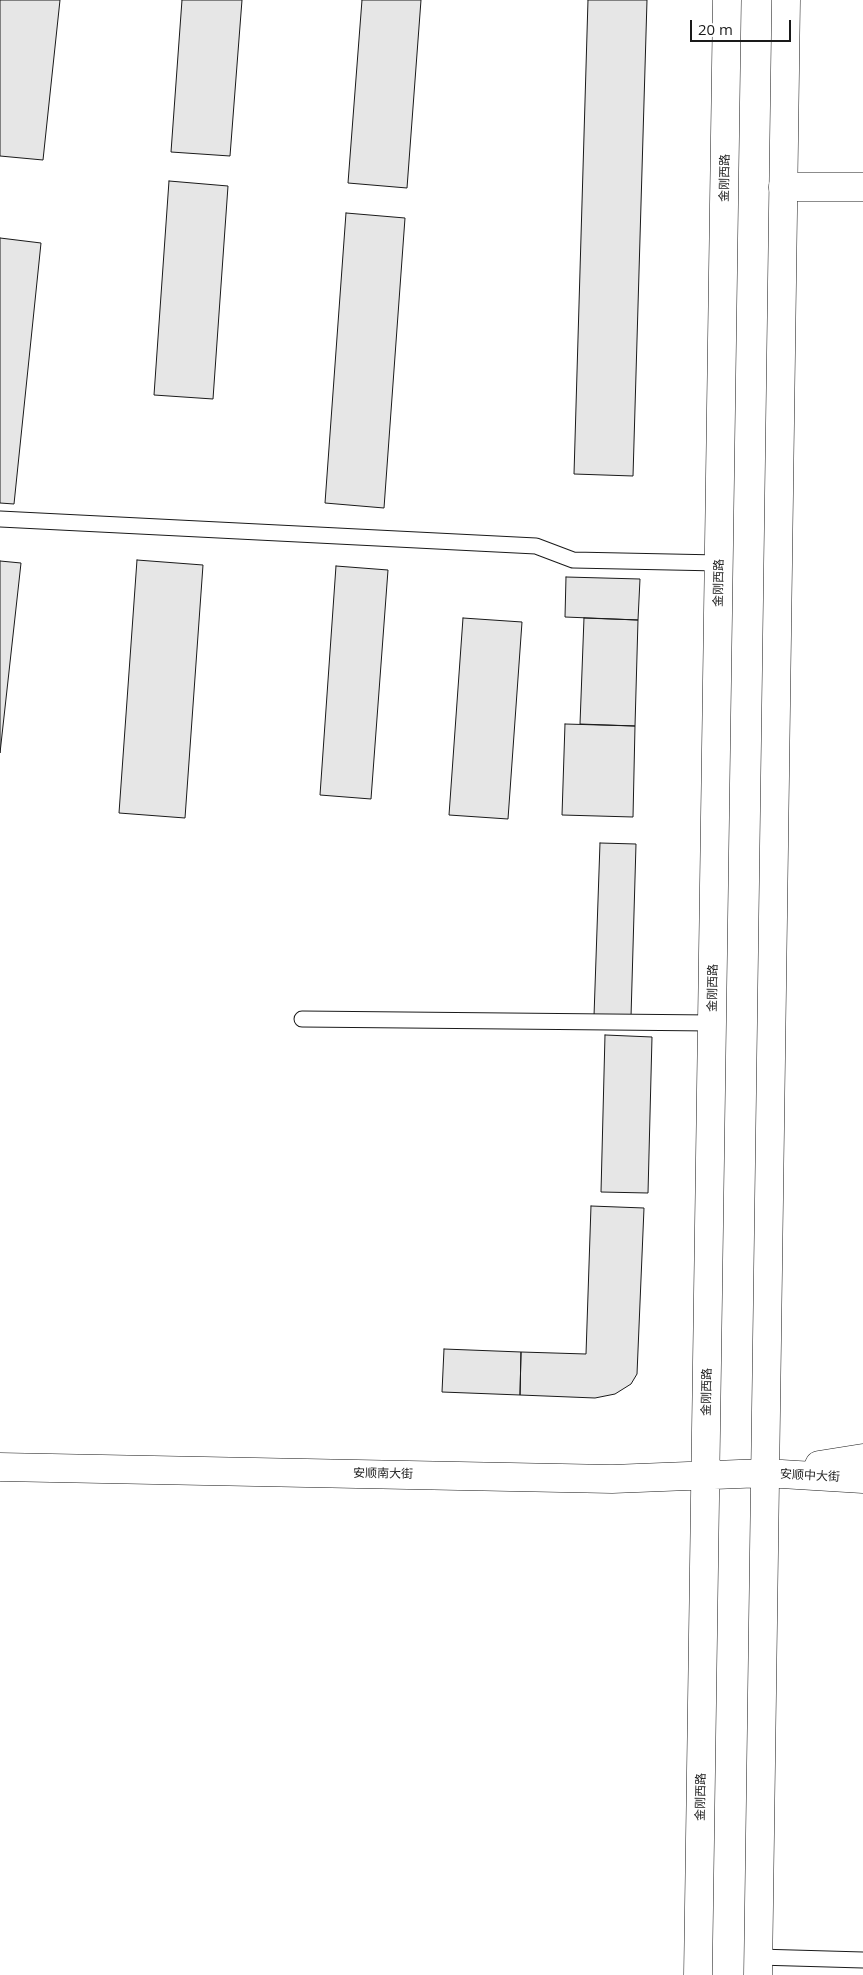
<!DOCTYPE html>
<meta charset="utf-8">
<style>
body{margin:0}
#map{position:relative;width:863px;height:1975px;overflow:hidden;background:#fff;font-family:"Open Sans",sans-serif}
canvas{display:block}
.scale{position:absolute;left:690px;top:20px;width:101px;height:22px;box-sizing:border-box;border:2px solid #1a1a1a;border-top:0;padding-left:6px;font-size:15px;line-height:18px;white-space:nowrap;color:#1a1a1a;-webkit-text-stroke:4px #fff;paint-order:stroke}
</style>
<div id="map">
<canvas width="863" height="1975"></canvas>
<div class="scale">20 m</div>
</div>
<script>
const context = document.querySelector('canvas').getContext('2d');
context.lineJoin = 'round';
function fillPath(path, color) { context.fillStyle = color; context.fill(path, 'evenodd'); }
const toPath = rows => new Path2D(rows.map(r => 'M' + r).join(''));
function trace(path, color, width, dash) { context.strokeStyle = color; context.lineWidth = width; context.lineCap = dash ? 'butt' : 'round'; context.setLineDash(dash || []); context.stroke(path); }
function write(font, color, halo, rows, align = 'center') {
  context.font = font + ' "Open Sans","Noto Sans SC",sans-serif'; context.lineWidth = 4; context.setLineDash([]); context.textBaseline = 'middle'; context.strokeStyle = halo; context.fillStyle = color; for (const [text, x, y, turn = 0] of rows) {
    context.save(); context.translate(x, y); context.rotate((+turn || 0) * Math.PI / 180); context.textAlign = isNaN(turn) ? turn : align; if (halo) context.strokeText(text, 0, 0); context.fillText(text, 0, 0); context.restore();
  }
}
const building = toPath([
 [0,0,60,0,43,160,0,156,0,0],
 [182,0,242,0,230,156,171,152,182,0],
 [362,0,421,0,407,188,348,183,362,0],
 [588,0,647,0,633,476,574,474,588,0],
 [169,181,228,186,213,399,154,395,169,181],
 [346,213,405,218,384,508,325,503,346,213],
 [0,238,41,243,14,504,0,503,0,238],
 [137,560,203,565,185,818,119,813,137,560],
 [0,561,21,563,0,753,0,561],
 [336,566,388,570,371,799,320,795,336,566],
 [566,577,640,579,638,620,565,617,566,577],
 [463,618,522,622,508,819,449,815,463,618],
 [584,618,638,620,635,726,580,724,584,618],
 [565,724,635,726,633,817,562,815,565,724],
 [600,843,636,844,631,1017,594,1016,600,843],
 [605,1035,652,1037,648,1193,601,1192,605,1035],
 [591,1206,644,1208,637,1374,631,1384,615,1394,595,1398,520,1395,521,1352,586,1354,591,1206],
 [444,1349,521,1352,520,1395,442,1392,444,1349]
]);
const lane = toPath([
 [0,519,536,546,573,560,719,563],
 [302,1019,712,1023],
 [758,1957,863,1960]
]);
const street = toPath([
 [783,187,863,187]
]);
const secondary = toPath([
 [819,1465,863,1458],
 [0,1467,612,1479,765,1473,863,1479],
 [698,1975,727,0],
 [758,1975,786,0]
]);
const streetNames = [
 ["金刚西路",725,178,-89],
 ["金刚西路",719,583,-89],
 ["金刚西路",713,988,-89],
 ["金刚西路",707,1392,-89],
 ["安顺南大街",383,1474,1],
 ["安顺中大街",810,1476,3],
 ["金刚西路",701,1797,-89]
];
fillPath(building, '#e6e6e6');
trace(building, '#1a1a1a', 1);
trace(lane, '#1a1a1a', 17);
trace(street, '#1a1a1a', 29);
trace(secondary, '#1a1a1a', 29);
trace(lane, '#fff', 15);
trace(street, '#fff', 28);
trace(secondary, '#fff', 28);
write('12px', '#1a1a1a', '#fff', streetNames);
</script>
